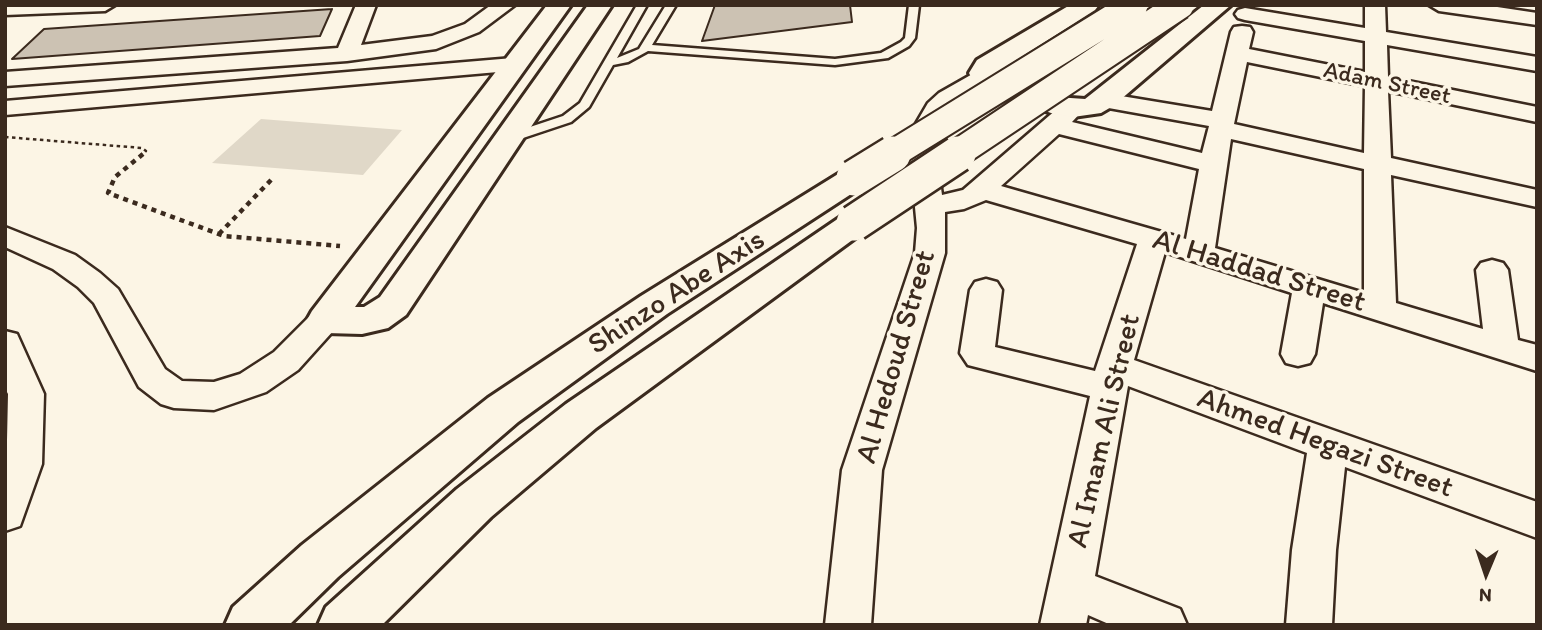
<!DOCTYPE html>
<style>
body{margin:0}
#map{position:relative;width:1542px;height:630px;overflow:hidden;background:#fcf5e5;font-family:Itim,sans-serif}
canvas{display:block}
.frame{position:absolute;inset:0;border:7px solid #3b2a1e;pointer-events:none}
.north{position:absolute;left:1451px;top:539px;width:70px;height:70px;-webkit-text-stroke:5px #fcf5e5;paint-order:stroke;rotate:182deg;font-size:19px;font-weight:700;line-height:28px;text-align:center;color:#3b2a1e}
.north::after{content:'';display:block;margin:auto;width:24px;height:32px;background:#3b2a1e;clip-path:polygon(50% 0,100% 100%,50% 72%,0 100%)}
</style>
<div id="map">
<canvas width="1542" height="630"></canvas>
<div class="frame"></div>
<div class="north">N</div>
</div>
<script>
const context = document.querySelector('canvas').getContext('2d');
context.lineJoin = 'round';
function fillPath(path, color) { context.fillStyle = color; context.fill(path, 'evenodd'); }
const toPath = rows => new Path2D(rows.map(r => 'M' + r).join(''));
function trace(path, color, width, dash) { context.strokeStyle = color; context.lineWidth = width; context.lineCap = dash ? 'butt' : 'round'; context.setLineDash(dash || []); context.stroke(path); }
function write(font, color, halo, rows, align = 'center') {
  context.font = font + ' Itim,sans-serif'; context.lineWidth = 7; context.setLineDash([]); context.textBaseline = 'middle'; context.strokeStyle = halo; context.fillStyle = color; for (const [text, x, y, turn = 0] of rows) {
    context.save(); context.translate(x, y); context.rotate((+turn || 0) * Math.PI / 180); context.textAlign = isNaN(turn) ? turn : align; if (halo) context.strokeText(text, 0, 0); context.fillText(text, 0, 0); context.restore();
  }
}
const green = toPath([
 [261,119,402,130,363,175,212,163]
]);
const building = toPath([
 [715,5,850,5,852,22,702,41,715,5],
 [332,9,320,36,12,59,44,29,332,9]
]);
const pathFar1 = toPath([
 [5,137,142,148,146,151,141,155]
]);
const path = toPath([
 [143,154,115,177,108,193,224,236,340,246],
 [219,234,272,179]
]);
const lane = toPath([
 [637,5,647,5,617,58,639,49,666,5,676,5,652,45,835,59,881,53,901,42,905,38,909,5,919,5,915,38,909,46,888,58,835,65,648,51,628,62,613,65,589,107,571,122,514,141,506,141,506,135,563,116,580,103,637,5]
]);
const street = toPath([
 [5,5,115,5,105,11,5,15,5,5],
 [356,5,376,5,361,45,432,36,465,24,491,5,515,5,479,32,436,49,347,61,5,86,5,72,338,48,356,5],
 [1365,5,1385,5,1386,32,1537,57,1537,71,1387,45,1388,77,1537,107,1537,122,1388,91,1391,158,1537,190,1537,207,1391,175,1396,303,1483,329,1476,270,1481,263,1492,260,1503,263,1508,270,1518,340,1537,345,1537,371,1323,303,1315,354,1310,363,1298,366,1286,363,1281,354,1292,293,1165,252,1134,360,1537,502,1537,538,1345,467,1336,550,1332,625,1286,625,1292,550,1307,453,1128,386,1095,576,1180,609,1187,625,1111,625,1088,615,1086,625,1040,625,1090,396,968,365,960,353,970,290,975,282,986,279,997,282,1002,290,995,347,1095,371,1137,244,986,200,964,209,945,212,945,253,882,470,871,625,825,625,842,470,915,253,917,228,909,145,911,132,928,103,939,93,976,72,984,70,992,72,996,77,947,112,937,132,935,145,942,195,963,190,1064,103,1073,101,1082,103,1085,108,1072,122,1202,153,1209,126,1103,107,1094,105,1091,100,1094,95,1103,93,1212,111,1231,32,1234,27,1242,26,1250,27,1253,32,1249,49,1365,72,1365,41,1245,20,1238,18,1235,14,1238,10,1245,8,1365,28,1365,5],
 [1247,62,1365,86,1364,153,1234,124,1247,62],
 [1059,134,1199,169,1186,239,1001,186,1059,134],
 [1231,139,1364,169,1364,293,1215,248,1231,139],
 [1429,5,1484,5,1537,13,1537,25,1439,11,1429,5],
 [513,58,521,60,524,65,521,70,5,115,5,101,513,58],
 [5,227,75,255,100,273,118,289,165,369,182,381,214,382,240,374,274,352,314,312,326,309,338,312,343,320,298,370,266,392,214,410,174,408,161,404,139,387,94,303,78,287,53,269,5,247,5,227],
 [5,331,17,334,44,394,42,464,20,526,5,531,8,394,5,388,5,331]
]);
const secondary = toPath([
 [547,5,571,5,355,307,364,307,380,297,588,5,612,5,406,315,388,328,362,334,326,333,312,329,307,320,312,311,547,5],
 [1070,5,1099,5,1095,10,996,73,1056,97,1085,99,1204,5,1231,5,1113,106,1101,113,1073,117,1051,113,983,89,974,83,969,73,977,60,1070,5]
]);
const primary = toPath([
 [854,168,865,171,870,178,865,185,667,314,518,422,338,577,289,625,225,625,233,607,302,545,488,398,641,296,843,171,854,168],
 [854,213,866,216,871,223,866,230,596,428,491,517,382,625,318,625,326,607,457,489,566,404,842,216,854,213]
]);
const primaryBridgeFar1 = toPath([
 [891,155,1134,5],
 [955,155,1180,5]
]);
const primaryBridge = toPath([
 [854,178,893,154],
 [854,223,958,154]
]);
const farStreetnames = [
 ["Adam Street",1387,84,12]
];
const streetNames = [
 ["Al Haddad Street",1259,272,17],
 ["Shinzo Abe Axis",677,293,-33],
 ["Al Hedoud Street",897,357,-74],
 ["Al Imam Ali Street",1105,431,-77],
 ["Ahmed Hegazi Street",1325,444,20]
];
fillPath(green, '#e0d8c8');
fillPath(building, '#ccc2b3');
trace(building, '#3b2a1e', 2);
trace(lane, '#3b2a1e', 5);
trace(street, '#3b2a1e', 5);
trace(secondary, '#3b2a1e', 6);
trace(primary, '#3b2a1e', 6);
trace(pathFar1, '#3b2a1e', 2.5, [3.5, 3.5]);
trace(path, '#3b2a1e', 4.5, [5, 5]);
fillPath(lane, '#fcf5e5');
fillPath(street, '#fcf5e5');
fillPath(secondary, '#fcf5e5');
fillPath(primary, '#fcf5e5');
trace(primaryBridgeFar1, '#3b2a1e', 31, []);
trace(primaryBridge, '#3b2a1e', 40, []);
trace(primaryBridgeFar1, '#fcf5e5', 27);
trace(primaryBridge, '#fcf5e5', 35);
write('24px', '#3b2a1e', '#fcf5e5', farStreetnames);
write('30px', '#3b2a1e', '#fcf5e5', streetNames);
</script>
